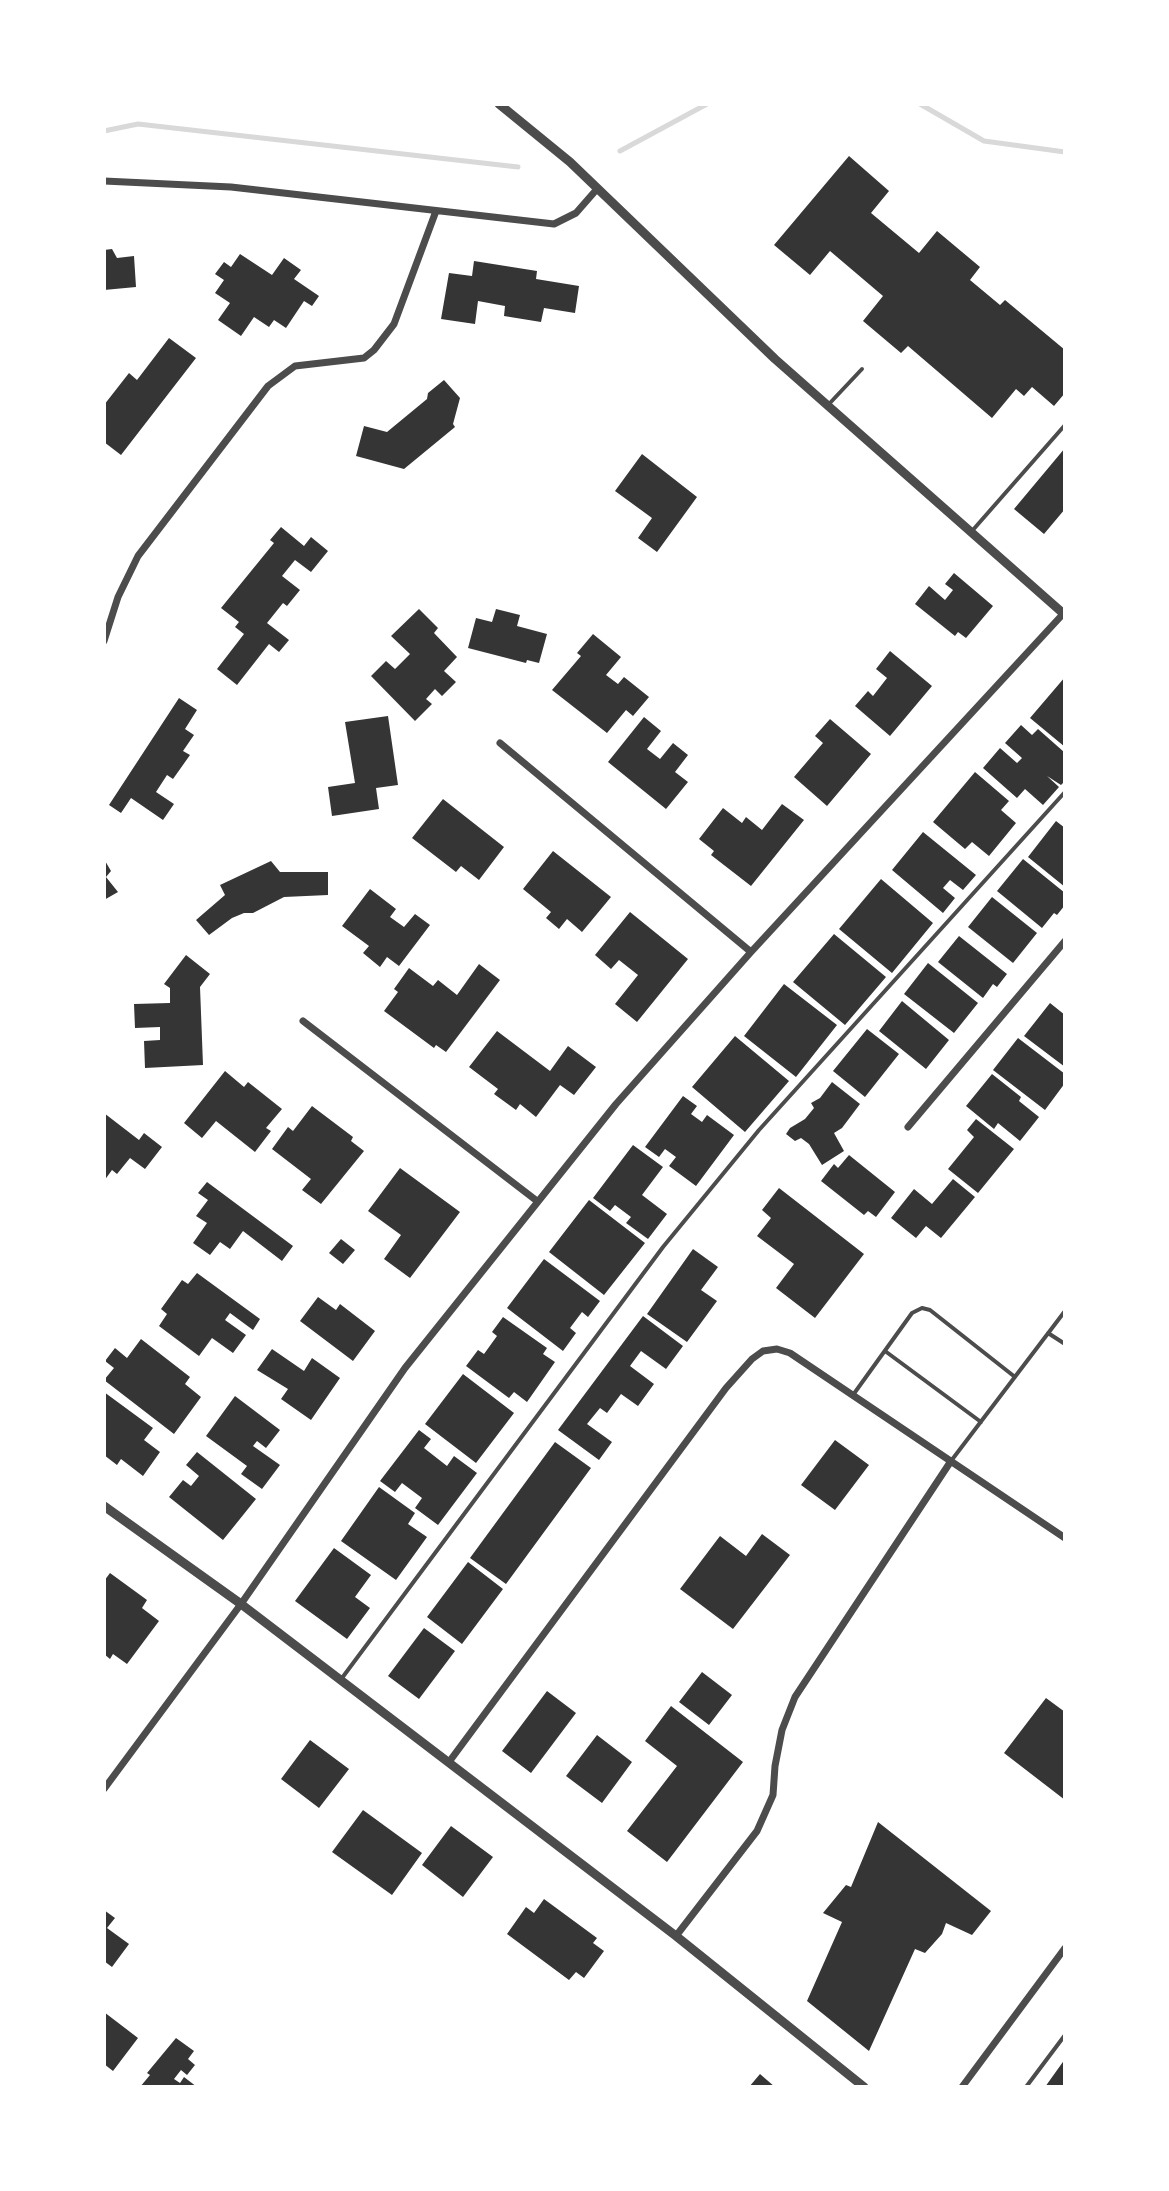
<!DOCTYPE html>
<style>
body{margin:0}
#map{position:relative;width:1169px;height:2191px;overflow:hidden;background:#fff;font-family:"Sofia Sans Condensed",sans-serif}
canvas{display:block}
.frame{position:absolute;inset:0;border:106px solid #fff;pointer-events:none}
</style>
<div id="map">
<canvas width="1169" height="2191"></canvas>
<div class="frame"></div>
</div>
<script>
const context = document.querySelector('canvas').getContext('2d');
context.lineJoin = 'round';
const toPath = rows => new Path2D(rows.map(r => 'M' + r).join(''));
function trace(path, color, width, dash) { context.strokeStyle = color; context.lineWidth = width; context.lineCap = dash ? 'butt' : 'round'; context.setLineDash(dash || []); context.stroke(path); }
function fillPath(path, color) { context.fillStyle = color; context.fill(path, 'evenodd'); }
const stream = toPath([
 [920,104,984,141,1065,152],
 [104,131,138,124,518,167],
 [620,151,707,104]
]);
const building = toPath([
 [849,156,889,191,871,213,919,253,937,231,980,267,970,280,1000,305,1005,300,1065,350,1065,393,1054,406,1032,387,1024,396,1016,389,992,418,908,346,901,353,863,321,883,296,830,251,810,275,774,245],
 [112,249,117,258,134,256,136,287,104,290,104,250],
 [240,254,272,275,284,258,301,270,294,279,319,296,312,306,304,301,286,328,274,320,269,327,254,317,241,336,218,320,230,303,215,293,224,280,215,274,224,262,231,267],
 [474,261,537,271,536,279,579,286,575,313,544,308,541,322,504,316,505,306,478,301,475,324,441,319,449,273,472,276],
 [169,338,196,358,121,455,104,442,104,405,129,373,137,380],
 [444,380,460,398,453,424,455,427,404,469,356,456,364,426,387,432,427,399,428,393],
 [1065,448,1065,509,1044,534,1014,509],
 [642,454,697,497,657,552,638,538,652,518,615,491],
 [281,527,304,546,311,537,328,551,311,572,295,560,282,576,300,590,287,606,283,603,267,623,289,640,279,652,269,644,237,685,217,669,244,634,235,627,239,622,221,608,274,543,270,540],
 [954,573,993,606,966,638,958,632,955,636,915,604,929,586,945,600,953,590,945,584],
 [419,609,438,628,434,633,457,657,444,671,456,682,442,696,435,689,426,699,432,704,415,721,371,676,386,661,395,669,410,654,391,636],
 [496,609,520,615,517,626,547,634,539,663,527,660,526,663,468,648,476,618,492,622],
 [593,634,621,657,606,675,618,684,624,677,649,697,633,716,626,710,607,733,552,690,581,656,577,653],
 [890,651,932,686,890,736,855,706,868,691,873,696,887,678,876,669],
 [1065,677,1065,747,1030,718],
 [179,698,197,710,185,729,194,735,183,751,190,755,173,779,167,775,156,792,174,804,163,820,131,798,121,813,109,805],
 [388,716,398,785,376,788,379,809,332,816,328,787,355,783,345,722],
 [644,717,661,731,647,749,660,759,673,743,688,755,675,772,688,782,666,809,608,762],
 [830,719,871,754,827,806,794,777,823,743,815,736],
 [1021,725,1032,735,1038,729,1064,752,1065,781,1061,785,1047,776,1059,787,1043,805,1025,789,1017,798,983,768,1000,748,1017,763,1022,758,1005,743],
 [975,772,1009,801,1001,810,1016,823,989,856,972,842,965,849,933,822],
 [443,799,504,847,479,880,461,866,456,872,412,838],
 [782,804,804,820,751,886,711,855,714,851,699,839,723,808,742,823,746,817,762,830],
 [1056,821,1065,828,1065,887,1028,857],
 [923,832,976,875,963,890,950,880,943,888,955,898,943,913,892,870],
 [553,851,611,897,582,932,567,919,559,929,546,918,551,912,523,889],
 [104,859,111,871,106,877,118,892,104,900],
 [1023,859,1065,893,1065,905,1057,915,1054,913,1042,928,997,891],
 [271,861,280,872,328,872,328,895,284,897,253,913,244,913,232,918,209,935,196,920,225,895,220,885],
 [881,879,933,923,892,973,839,929],
 [370,889,396,909,390,917,404,927,415,914,430,925,399,966,387,957,380,967,363,953,369,946,342,926],
 [992,897,1037,933,1013,963,968,927],
 [630,912,688,959,637,1022,615,1004,638,975,619,960,611,969,595,955],
 [834,934,886,977,845,1025,793,982],
 [959,936,1007,974,997,987,993,984,983,998,938,962],
 [186,955,210,974,200,987,203,1065,145,1068,144,1041,160,1040,160,1027,135,1028,134,1004,170,1003,170,988,164,984],
 [928,963,978,1003,954,1033,904,994],
 [479,964,500,980,446,1052,436,1045,434,1048,384,1011,398,992,394,989,409,968,433,986,438,980,457,995],
 [784,984,837,1025,796,1077,744,1036],
 [902,1001,949,1040,926,1069,879,1031],
 [1050,1003,1065,1015,1065,1067,1024,1036],
 [867,1029,899,1054,865,1097,833,1071],
 [497,1031,550,1071,568,1046,596,1067,574,1095,560,1085,536,1117,520,1104,516,1110,494,1094,498,1089,469,1067],
 [735,1036,789,1081,745,1132,692,1087],
 [1018,1038,1065,1074,1065,1083,1045,1110,993,1070],
 [225,1071,244,1087,248,1082,282,1109,266,1128,271,1131,255,1152,216,1121,202,1138,184,1123],
 [992,1074,1021,1097,1019,1101,1039,1117,1020,1141,998,1123,994,1129,966,1106],
 [832,1082,860,1104,842,1128,834,1133,844,1151,822,1165,809,1144,801,1138,795,1141,786,1134,790,1128,805,1119,814,1108,811,1103,820,1098],
 [683,1096,697,1106,691,1114,702,1122,707,1115,734,1135,696,1186,669,1166,676,1157,665,1149,659,1157,645,1147],
 [312,1106,353,1137,351,1141,364,1151,321,1204,302,1190,311,1179,272,1149,288,1127,293,1131],
 [104,1113,139,1140,144,1133,162,1147,145,1169,130,1158,117,1174,112,1170,104,1181],
 [976,1119,1014,1149,978,1193,948,1169,974,1137,967,1130],
 [633,1145,663,1167,642,1195,667,1214,648,1239,626,1223,631,1217,615,1205,610,1211,593,1198],
 [849,1155,895,1192,876,1217,868,1211,864,1215,821,1181,834,1164,838,1168],
 [400,1168,460,1212,410,1278,384,1259,401,1235,368,1211],
 [953,1179,975,1197,941,1238,926,1226,916,1238,891,1218,914,1189,932,1204],
 [207,1182,293,1246,282,1261,243,1231,230,1249,220,1242,210,1255,193,1243,207,1223,196,1216,208,1200,198,1193],
 [779,1188,864,1254,815,1318,776,1288,794,1264,757,1236,771,1218,762,1210],
 [589,1200,645,1243,604,1295,549,1252],
 [341,1239,355,1250,343,1264,329,1253],
 [693,1249,718,1267,701,1290,717,1301,687,1342,647,1314],
 [544,1259,600,1301,588,1317,582,1312,570,1328,576,1333,563,1351,507,1308],
 [197,1273,260,1319,253,1330,230,1313,225,1320,246,1335,233,1353,212,1338,199,1356,159,1326,167,1314,161,1309,182,1280,188,1284],
 [318,1297,336,1310,340,1304,375,1331,353,1361,300,1321],
 [643,1316,683,1346,666,1369,641,1351,630,1366,654,1384,638,1406,621,1394,607,1413,600,1408,587,1424,612,1442,599,1460,558,1430],
 [503,1317,547,1348,543,1354,555,1362,527,1402,514,1392,509,1398,466,1366,478,1350,484,1354,497,1336,492,1332],
 [141,1339,190,1377,185,1384,201,1397,174,1434,104,1380,114,1368,105,1361,115,1348,127,1358],
 [272,1349,304,1371,312,1358,340,1378,311,1420,281,1399,288,1389,257,1370],
 [463,1374,514,1413,476,1463,425,1424],
 [104,1392,153,1428,144,1440,160,1452,143,1476,121,1459,117,1465,104,1455],
 [235,1396,280,1430,266,1448,257,1441,253,1446,280,1465,262,1489,241,1474,247,1466,206,1436],
 [419,1430,431,1439,424,1448,447,1466,454,1456,477,1473,438,1525,415,1508,422,1498,402,1483,395,1492,380,1481],
 [835,1440,869,1465,835,1510,801,1485],
 [555,1442,591,1468,506,1584,470,1558],
 [197,1452,256,1499,223,1540,169,1497,183,1480,191,1486,199,1476,186,1465],
 [379,1487,415,1513,408,1524,427,1537,396,1580,341,1541],
 [762,1534,790,1555,733,1629,680,1589,720,1536,746,1556],
 [334,1548,371,1575,355,1597,370,1608,347,1639,295,1601],
 [468,1562,503,1589,462,1644,427,1617],
 [110,1573,147,1600,142,1608,159,1621,127,1664,113,1654,110,1659,104,1654,104,1581],
 [424,1628,455,1651,419,1699,388,1676],
 [702,1672,732,1695,709,1725,679,1702],
 [547,1691,576,1713,531,1773,502,1751],
 [1046,1698,1065,1712,1065,1800,1004,1753],
 [671,1706,743,1762,667,1862,627,1831,677,1766,645,1741],
 [597,1735,632,1762,602,1803,566,1776],
 [310,1740,349,1769,319,1808,281,1779],
 [363,1810,422,1853,392,1895,332,1852],
 [878,1822,991,1911,972,1935,946,1923,942,1934,925,1953,915,1949,869,2051,807,2001,842,1922,823,1913,846,1885,851,1887],
 [451,1826,493,1857,463,1897,422,1865],
 [544,1899,597,1938,593,1943,604,1951,584,1978,576,1972,569,1980,507,1934,526,1907,534,1913],
 [104,1910,115,1918,107,1928,129,1944,112,1967,104,1961],
 [104,2012,138,2038,113,2071,104,2064],
 [176,2038,194,2051,188,2059,195,2065,187,2075,181,2070,174,2079,180,2083,184,2077,197,2087,140,2087,150,2075,147,2073],
 [1065,2059,1065,2087,1045,2087],
 [760,2074,775,2087,749,2087]
]);
const service = toPath([
 [829,404,862,369],
 [972,531,1065,425],
 [1048,1333,1065,1344],
 [885,1351,981,1422],
 [853,1395,912,1313,922,1308,930,1310,1015,1377],
 [951,1461,1065,1311],
 [342,1678,663,1247,759,1130,1065,792],
 [1026,2087,1065,2035]
]);
const minor = toPath([
 [104,181,231,187,554,224,576,213,597,189],
 [104,641,118,597,138,556,268,386,295,366,364,358,374,350,394,324,436,211],
 [500,743,751,952],
 [303,1021,537,1201],
 [908,1127,1065,941],
 [449,1762,726,1388,752,1359,763,1351,777,1349,790,1353,1065,1538],
 [104,1789,241,1604,405,1368,616,1104,751,952,1063,614],
 [676,1936,757,1831,773,1795,775,1766,782,1730,795,1697,951,1461],
 [962,2087,1065,1948]
]);
const tertiary = toPath([
 [499,104,570,162,775,359,1065,615],
 [104,1506,241,1604,676,1936,864,2087]
]);
trace(stream, '#d9d9d9', 5);
fillPath(building, '#353535');
trace(service, '#4c4c4c', 4);
trace(minor, '#4c4c4c', 7);
trace(tertiary, '#4c4c4c', 9);
</script>
